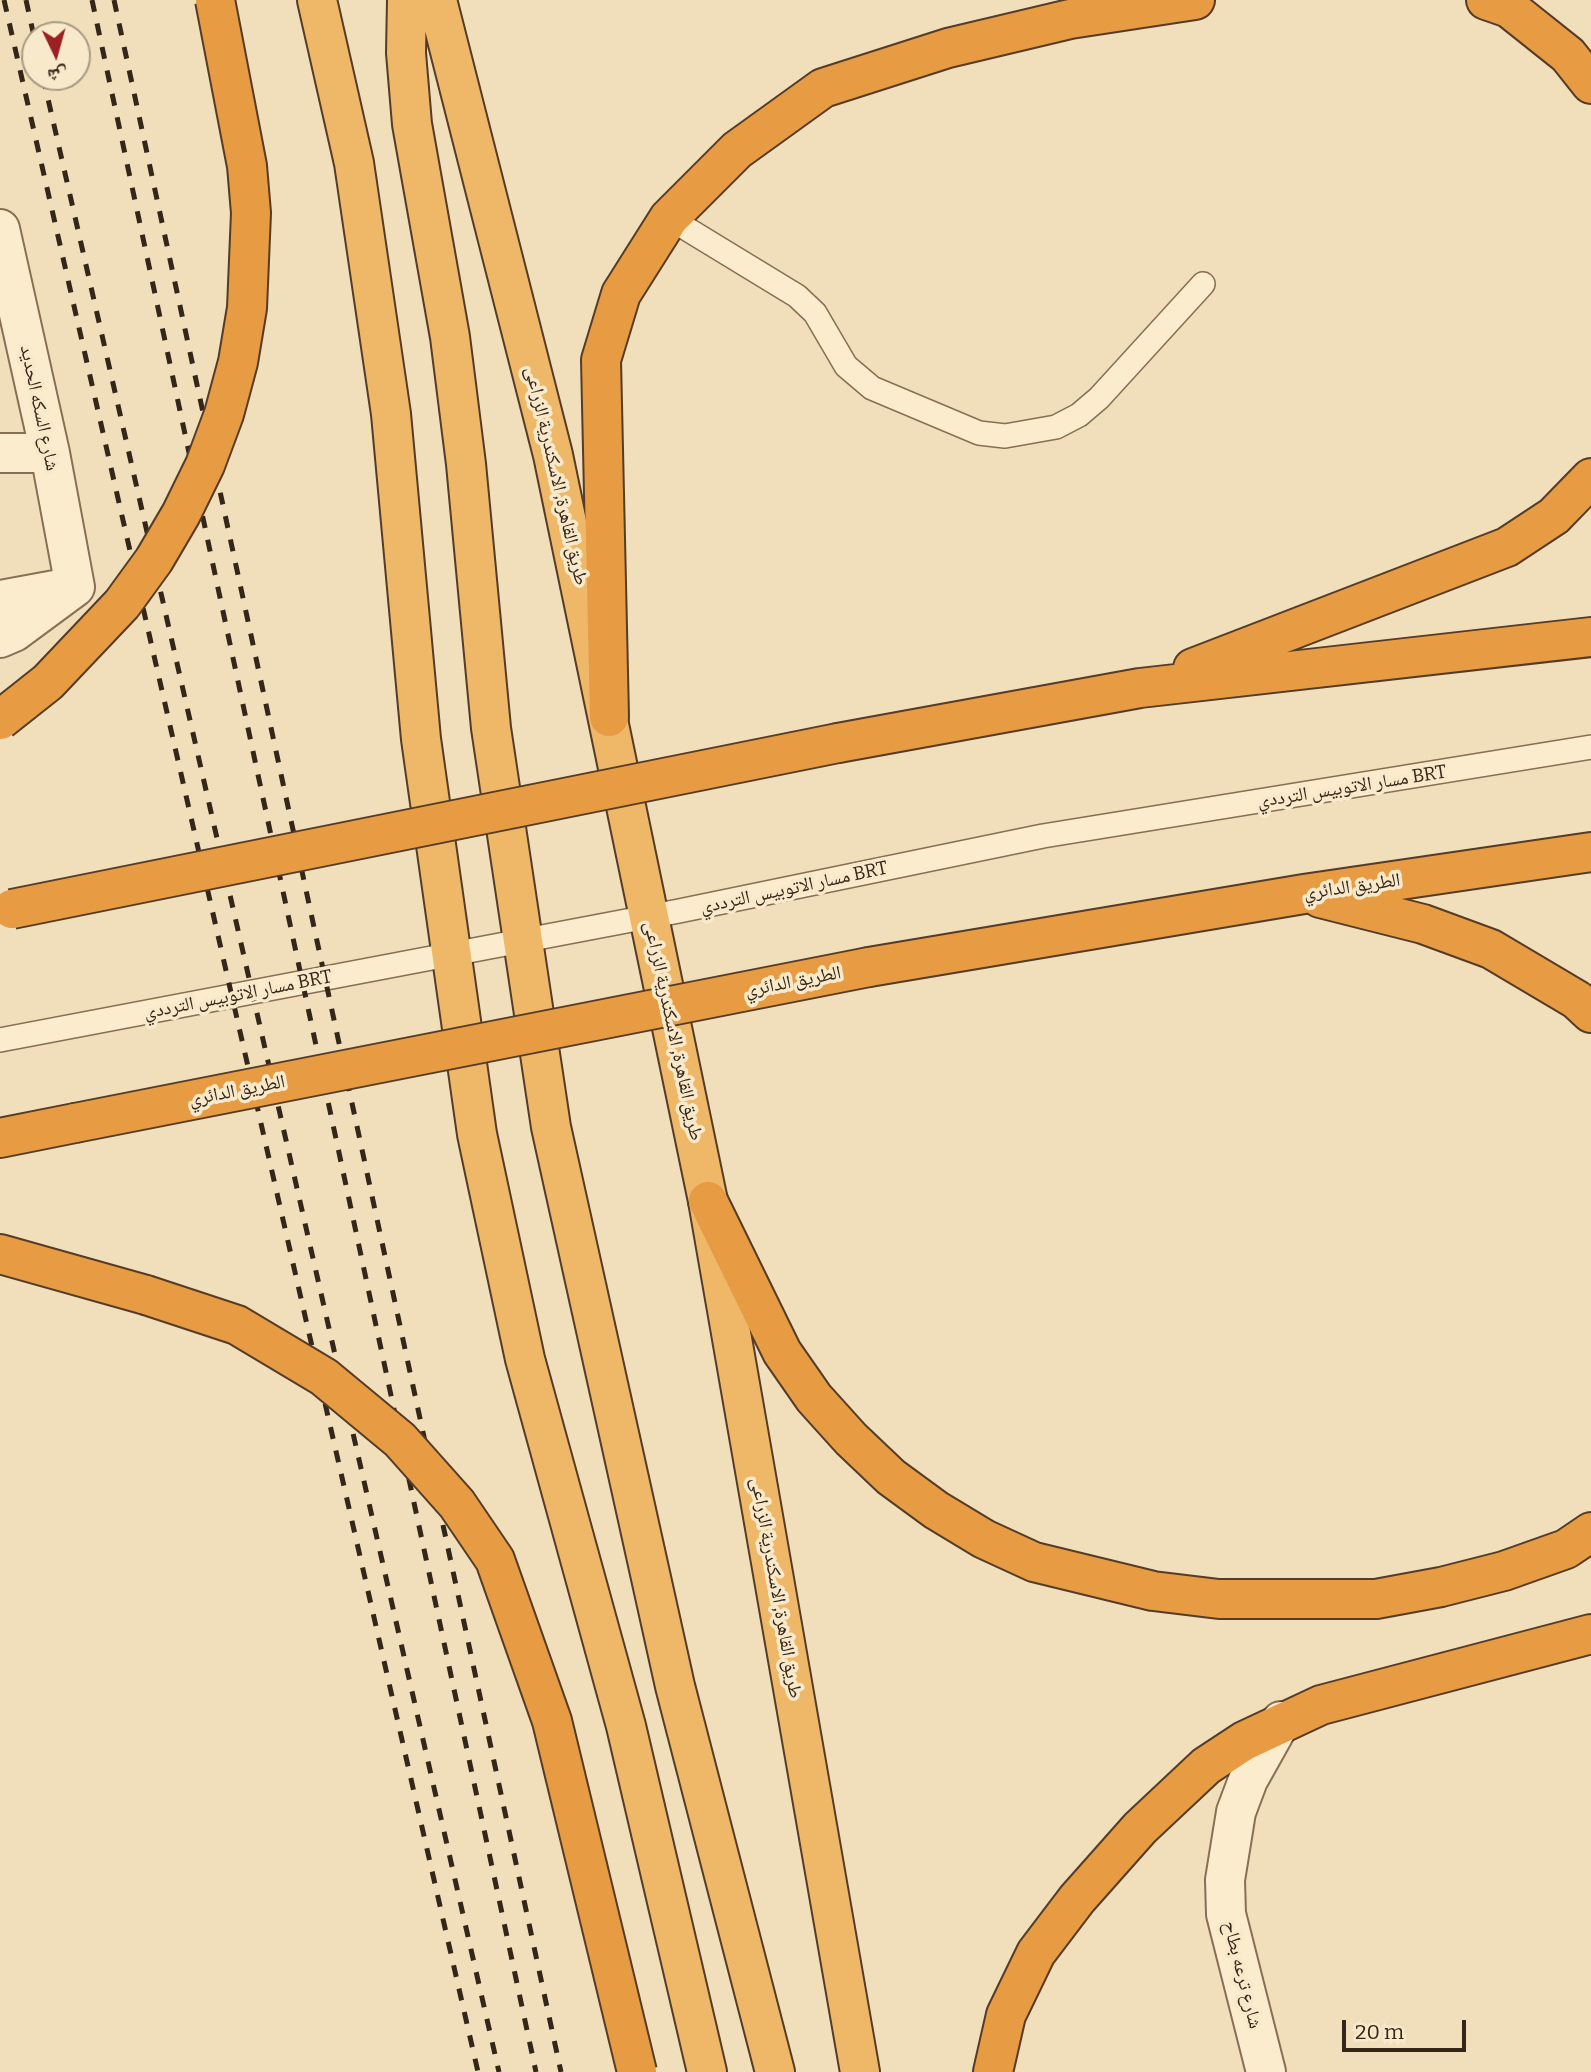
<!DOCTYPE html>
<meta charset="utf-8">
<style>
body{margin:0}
#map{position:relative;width:1591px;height:2072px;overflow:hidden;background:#f0dfba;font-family:Bitter,"Noto Naskh Arabic",serif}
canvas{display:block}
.north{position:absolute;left:21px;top:21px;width:70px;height:70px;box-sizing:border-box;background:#f7e9ca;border:2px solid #a99b84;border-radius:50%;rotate:175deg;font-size:19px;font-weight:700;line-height:28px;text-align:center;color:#35261a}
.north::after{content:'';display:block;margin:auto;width:24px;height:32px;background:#9a2024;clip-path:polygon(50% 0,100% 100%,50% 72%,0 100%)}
.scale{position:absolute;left:1342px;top:2020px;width:124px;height:32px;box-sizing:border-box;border:4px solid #35261a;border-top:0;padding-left:9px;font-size:21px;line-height:24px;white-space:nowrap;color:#35261a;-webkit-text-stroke:5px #f7e9ca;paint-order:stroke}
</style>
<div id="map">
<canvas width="1591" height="2072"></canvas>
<div class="north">ش</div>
<div class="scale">20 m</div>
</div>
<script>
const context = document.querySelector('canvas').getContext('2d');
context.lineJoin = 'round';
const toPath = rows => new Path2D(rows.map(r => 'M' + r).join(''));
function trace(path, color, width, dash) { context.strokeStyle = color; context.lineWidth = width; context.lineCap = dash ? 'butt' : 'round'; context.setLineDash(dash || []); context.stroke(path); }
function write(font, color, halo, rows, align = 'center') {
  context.font = font + ' Bitter,"Noto Naskh Arabic",serif'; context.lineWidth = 7; context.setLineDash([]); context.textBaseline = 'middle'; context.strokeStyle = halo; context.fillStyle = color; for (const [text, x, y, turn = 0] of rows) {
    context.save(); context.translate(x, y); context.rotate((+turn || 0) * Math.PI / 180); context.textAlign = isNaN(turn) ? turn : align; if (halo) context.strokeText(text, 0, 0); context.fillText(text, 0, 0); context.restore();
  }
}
const service = toPath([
 [669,218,797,296,815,313,846,366,872,388,979,433,1005,436,1056,427,1079,415,1099,398,1203,284],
 [0,1040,679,911,1043,836,1591,747]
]);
const minor = toPath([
 [0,229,50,453,75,587],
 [0,453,50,453],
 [0,600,66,588],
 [0,638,14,632,75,587],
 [1266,2072,1226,1914,1225,1880,1236,1812,1248,1780,1281,1721]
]);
const trunk = toPath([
 [317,0,354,163,391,414,421,739,477,1134,525,1359,626,1726,707,2072],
 [407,0,406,53,412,124,450,337,466,464,491,728,551,1127,675,1686,775,2072],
 [437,0,553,455,708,1201,860,2072]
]);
const motorway = toPath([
 [1486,0,1509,8,1568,55,1591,84],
 [1193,668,1507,547,1554,516,1591,478],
 [609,717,601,360,621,294,669,218,737,150,823,88,948,48,1070,19,1195,0],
 [838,743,1140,688,1591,637],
 [1320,898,1423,924,1491,949,1577,1000,1591,1013],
 [869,967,1304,894,1591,852],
 [0,1138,75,1123],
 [708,1201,782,1352,814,1398,851,1439,891,1477,936,1510,984,1539,1034,1562,1153,1591,1219,1599,1376,1599,1441,1587,1504,1571,1566,1549,1591,1532],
 [0,1254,146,1295],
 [993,2072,1006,2015,1036,1953,1077,1899,1140,1828,1206,1766,1244,1741,1321,1705,1591,1634]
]);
const rail = toPath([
 [4,0,478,2072],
 [26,0,35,41],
 [92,0,536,2072],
 [114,0,561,2072],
 [43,77,499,2072]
]);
const motorwayBridge = toPath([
 [0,720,48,682,122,604,154,560,181,514,205,465,224,414,238,362,247,308,251,213,247,166,215,0],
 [12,909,838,743],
 [75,1123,869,967],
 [146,1295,237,1325,324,1377,400,1440,457,1504,495,1560,552,1721,637,2072]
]);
const streetNames = [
 ["شارع السكه الحديد",39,408,78],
 ["طريق القاهرة, الاسكندرية الزراعى",556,476,77],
 ["مسار الاتوبيس الترددي BRT",1352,787,-9],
 ["الطريق الدائري",1352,887,-8],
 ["مسار الاتوبيس الترددي BRT",794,888,-12],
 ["الطريق الدائري",793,982,-11],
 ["مسار الاتوبيس الترددي BRT",238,995,-11],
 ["طريق القاهرة, الاسكندرية الزراعى",673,1031,78],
 ["الطريق الدائري",237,1091,-11],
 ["طريق القاهرة, الاسكندرية الزراعى",776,1588,80],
 ["شارع ترعه بطاح",1242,1975,76]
];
trace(service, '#876e54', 26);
trace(minor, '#876e54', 42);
trace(trunk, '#543c29', 42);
trace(motorway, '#543c29', 42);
trace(service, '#fbeccd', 23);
trace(minor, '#fbeccd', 38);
trace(trunk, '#efb868', 38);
trace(motorway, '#e79b43', 38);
trace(rail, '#35261a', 5, [12, 12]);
trace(motorwayBridge, '#543c29', 42, []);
trace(motorwayBridge, '#e79b43', 38);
write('19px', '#35261a', '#f7e9ca', streetNames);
</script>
